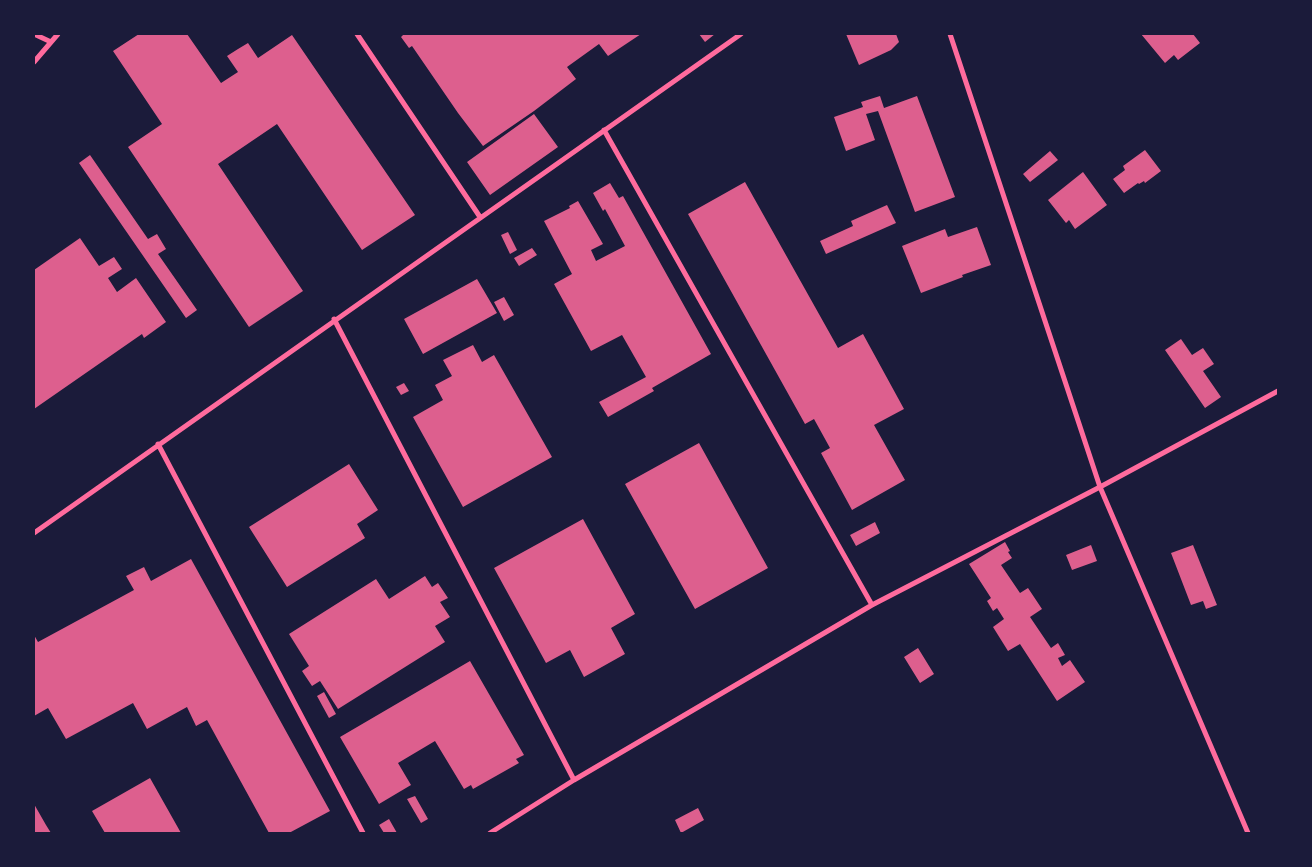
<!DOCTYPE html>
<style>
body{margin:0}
#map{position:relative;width:1312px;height:867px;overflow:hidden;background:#1b1b3a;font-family:"Open Sans",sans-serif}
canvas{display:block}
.frame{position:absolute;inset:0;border:35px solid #1b1b3a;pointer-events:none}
</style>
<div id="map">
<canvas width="1312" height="867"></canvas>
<div class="frame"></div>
</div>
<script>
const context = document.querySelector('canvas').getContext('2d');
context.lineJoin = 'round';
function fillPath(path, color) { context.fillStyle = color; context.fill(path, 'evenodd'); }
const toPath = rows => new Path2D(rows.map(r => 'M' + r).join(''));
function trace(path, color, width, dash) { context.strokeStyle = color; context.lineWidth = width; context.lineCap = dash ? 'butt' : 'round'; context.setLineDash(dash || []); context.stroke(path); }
const building = toPath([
 [139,34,187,34,221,83,238,72,227,56,238,49,248,43,258,58,292,35,415,215,362,250,277,124,218,164,303,291,249,327,128,147,162,124,113,51],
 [404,34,641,34,608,56,599,44,567,67,576,79,534,111,483,146,458,113,412,46,409,48,401,37],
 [699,34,715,34,705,42],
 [846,34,896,34,899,42,891,50,859,65],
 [1141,34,1193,34,1200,43,1178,60,1174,55,1165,63],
 [880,96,884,108,917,96,955,197,915,212,878,111,866,114,875,140,846,151,834,117,863,107,861,102],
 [534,114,558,147,490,195,467,162],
 [1145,150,1161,171,1145,183,1144,181,1139,184,1138,183,1124,193,1113,179,1125,170,1123,166],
 [1050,151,1058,160,1030,182,1023,174],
 [90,155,148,239,157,234,166,249,158,254,197,310,186,318,79,163],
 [1083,172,1107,205,1075,229,1069,220,1066,223,1048,200],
 [745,182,838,348,863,334,904,409,874,425,905,480,852,510,821,453,830,448,814,419,805,424,688,214],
 [610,183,619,198,623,196,711,354,652,388,654,391,608,417,599,402,646,377,622,335,591,351,554,284,572,274,544,221,570,208,569,206,578,201,603,244,591,250,596,261,625,246,605,209,603,211,593,193],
 [887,205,896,223,826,254,820,241,853,226,851,221],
 [977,227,991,265,962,275,963,277,921,293,902,246,945,229,948,237],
 [508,232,517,250,510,254,501,235],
 [80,238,99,266,114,257,122,269,108,278,117,292,136,278,166,322,144,338,142,334,34,409,34,270],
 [532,248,537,255,519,266,514,258],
 [477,279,497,313,423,354,404,319],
 [504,297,514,315,504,321,494,302],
 [1181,339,1192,355,1203,348,1214,364,1203,371,1221,397,1205,408,1165,350],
 [473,345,482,362,494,355,552,457,463,507,413,417,443,400,435,385,452,376,443,360],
 [404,383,409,391,401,395,396,387],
 [699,443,768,568,695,609,625,484],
 [349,464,378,510,357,524,365,538,287,587,249,527],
 [583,519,635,614,611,628,625,654,584,677,570,650,546,663,494,568],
 [875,522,880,533,856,546,850,535],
 [1005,542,1010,551,1008,552,1012,558,1001,565,1020,593,1028,588,1042,609,1030,617,1051,648,1058,643,1065,655,1058,658,1062,666,1070,660,1085,682,1057,701,1020,644,1008,651,993,627,1004,619,997,608,993,611,987,601,991,598,969,564],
 [1091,545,1097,561,1072,570,1066,555],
 [1193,545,1217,605,1206,609,1203,601,1191,605,1171,553],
 [191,559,330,811,289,833,269,833,207,720,196,726,187,707,147,729,133,703,66,739,48,708,34,716,34,635,38,642,134,590,126,576,144,567,151,581],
 [425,576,432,587,438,583,448,598,440,602,450,617,435,626,445,642,338,709,320,681,312,686,302,671,309,666,289,634,376,579,389,599],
 [918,648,934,674,920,683,904,657],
 [470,661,524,755,516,759,519,763,473,789,471,785,464,789,435,741,398,763,411,785,379,804,340,737],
 [324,692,336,714,329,718,317,696],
 [150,778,181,833,105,833,92,811],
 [415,796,428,819,421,823,407,799],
 [34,804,46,825,51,833,34,833],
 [698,808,704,820,681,833,675,820],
 [389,819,397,833,384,833,379,825]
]);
const minor = toPath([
 [34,34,51,42],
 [357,34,480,217],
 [950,34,1100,487,1248,833],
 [34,62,58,34],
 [604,130,872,605],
 [334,319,574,780],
 [158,444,363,833],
 [34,533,741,34],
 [490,833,574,780,872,605,1100,487,1278,391]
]);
fillPath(building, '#dd5f8e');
trace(minor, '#ff6b9d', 5);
</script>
